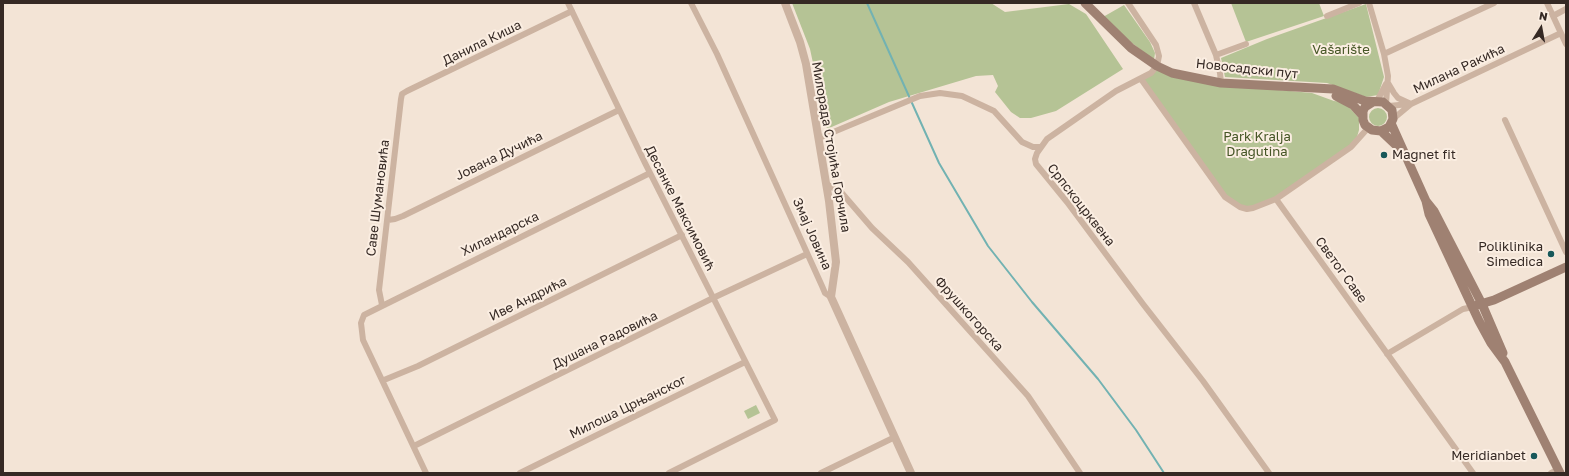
<!DOCTYPE html>
<meta charset="utf-8">
<style>
body{margin:0}
#map{position:relative;width:1569px;height:476px;overflow:hidden;background:#f3e4d6;font-family:"Golos Text",sans-serif}
canvas{display:block}
.frame{position:absolute;inset:0;border:4px solid #352924;pointer-events:none}
.north{position:absolute;left:1521px;top:8px;width:40px;height:40px;-webkit-text-stroke:3px #fbeee2;paint-order:stroke;rotate:11deg;font-size:11px;font-weight:700;line-height:16px;text-align:center;color:#352924}
.north::after{content:'';display:block;margin:auto;width:14px;height:18px;background:#352924;clip-path:polygon(50% 0,100% 100%,50% 72%,0 100%)}
</style>
<div id="map">
<canvas width="1569" height="476"></canvas>
<div class="frame"></div>
<div class="north">N</div>
</div>
<script>
const context = document.querySelector('canvas').getContext('2d');
context.lineJoin = 'round';
function fillPath(path, color) { context.fillStyle = color; context.fill(path, 'evenodd'); }
const toPath = rows => new Path2D(rows.map(r => 'M' + r).join(''));
function trace(path, color, width, dash) { context.strokeStyle = color; context.lineWidth = width; context.lineCap = dash ? 'butt' : 'round'; context.setLineDash(dash || []); context.stroke(path); }
function write(font, color, halo, rows, align = 'center') {
  context.font = font + ' "Golos Text",sans-serif'; context.lineWidth = 4; context.setLineDash([]); context.textBaseline = 'middle'; context.strokeStyle = halo; context.fillStyle = color; for (const [text, x, y, turn = 0] of rows) {
    context.save(); context.translate(x, y); context.rotate((+turn || 0) * Math.PI / 180); context.textAlign = isNaN(turn) ? turn : align; if (halo) context.strokeText(text, 0, 0); context.fillText(text, 0, 0); context.restore();
  }
}
const green = toPath([
 [792,3,991,3,1005,12,1069,4,1086,14,1123,69,1056,111,1031,118,1020,118,1011,112,995,92,998,86,993,75,976,76,889,102,827,129,810,49],
 [1231,3,1319,3,1324,16,1246,42],
 [1366,4,1384,77,1378,95,1366,97,1327,83,1225,77,1221,58,1267,39],
 [1124,5,1150,42,1155,53,1154,60,1132,43,1103,17],
 [1157,66,1268,89,1312,93,1334,101,1344,102,1359,118,1359,130,1357,137,1351,147,1276,199,1247,209,1225,197,1141,79],
 '1369 117a9 9 0 1 1 18 0a9 9 0 1 1-18 0Z',
 [756,405,760,413,748,419,744,411]
]);
const stream = toPath([
 [867,3,939,163,988,246,1032,302,1098,379,1136,430,1164,473]
]);
const minor = toPath([
 [568,3,645,163,775,420,669,473],
 [691,3,717,54,822,286,825,293,831,297],
 [1128,3,1156,45,1159,56,1157,66,1151,73,1116,91,1047,139,1037,153,1035,159,1036,164,1067,202,1143,304,1203,381,1269,473],
 [1194,3,1216,55,1220,73,1221,83],
 [1369,3,1384,54,1388,76,1386,104],
 [1547,3,1566,44],
 [1327,16,1359,3],
 [1553,16,1566,9],
 [1384,54,1494,3],
 [1216,55,1246,44],
 [1141,79,1225,197,1240,207,1247,209,1253,208,1276,199,1351,147,1368,128],
 [1388,83,1394,93,1398,98,1411,104],
 [1377,101,1386,84],
 [1389,106,1409,104],
 [1393,119,1411,104,1561,33],
 [1505,120,1566,252],
 [819,138,920,96,940,93,962,96,994,111,1022,142,1033,147,1040,147],
 [826,184,841,192,872,228,908,262,1028,396,1080,473],
 [1276,199,1473,473],
 [388,220,395,219,403,216,619,110],
 [382,305,379,290,401,99,402,94,407,91,572,11],
 [1387,354,1463,309,1473,307],
 [384,380,418,366,682,235],
 [414,446,713,298,807,254],
 [426,473,363,340,361,323,364,315,650,173],
 [520,473,745,362],
 [821,473,895,437],
 [1551,473,1558,469]
]);
const tertiary = toPath([
 [785,3,800,42,806,64,829,201,836,262,831,297,911,473]
]);
const secondary = toPath([
 [1085,3,1131,48,1157,66,1172,73,1221,83,1333,89,1365,101,1383,102,1392,110,1393,119,1389,127,1381,131,1372,130,1365,125,1363,120,1363,111,1365,107,1373,102],
 [1336,96,1353,105,1363,116],
 [1391,123,1426,201,1434,211,1482,304,1503,353],
 [1381,131,1399,148],
 [1426,201,1429,214,1479,321,1491,343,1505,362,1560,473],
 [1477,305,1494,300,1566,267]
]);
const markers = [
 [1384,155,4,"#17585a"],
 [1551,254,4,"#17585a"],
 [1534,456,4,"#17585a"]
];
const streetNames = [
 ["Данила Киша",482,43,-26],
 ["Новосадски пут",1247,69,6],
 ["Милана Ракића",1459,69,-25],
 ["Милорада Стојића Горчила",831,147,80],
 ["Јована Дучића",499,156,-26],
 ["Саве Шумановића",378,198,-83],
 ["Српскоцрквена",1081,205,52],
 ["Десанке Максимовић",680,208,63],
 ["Хиландарска",500,234,-26],
 ["Змај Јовина",812,234,66],
 ["Светог Саве",1341,270,54],
 ["Иве Андрића",528,299,-26],
 ["Фрушкогорска",969,314,48],
 ["Душана Радовића",605,340,-26],
 ["Милоша Црњанског",628,407,-26]
];
const parkNames = [
 ["Vašarište",1341,50],
 ["Park Kralja",1257,137],
 ["Dragutina",1257,152]
];
const poiNames = [
 ["Magnet fit",1392,155,"left"],
 ["Poliklinika",1543,247],
 ["Simedica",1543,262],
 ["Meridianbet",1526,456]
];
fillPath(green, '#b5c395');
trace(stream, '#72b2b2', 2);
trace(minor, '#ccb3a1', 6);
trace(tertiary, '#ccb3a1', 8);
trace(secondary, '#9f8172', 9);
for (const [x, y, r, color] of markers) { const dot = new Path2D(); dot.arc(x, y, r, 0, 2 * Math.PI); context.fillStyle = color; context.fill(dot); trace(dot, '#fbeee2', 1.5); }
write('13px', '#352924', '#fbeee2', streetNames);
write('13px', '#465626', '#fbeee2', parkNames);
write('13px', '#352924', '#fbeee2', poiNames, 'right');
</script>
